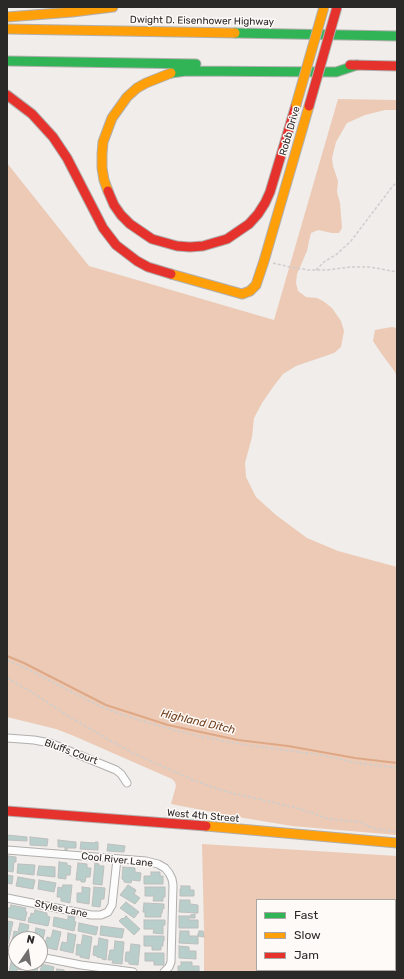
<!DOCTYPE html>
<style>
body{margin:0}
#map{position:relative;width:404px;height:979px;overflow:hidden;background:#f0edeb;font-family:Rubik,sans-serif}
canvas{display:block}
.frame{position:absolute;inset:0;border:8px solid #2b2928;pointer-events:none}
.legend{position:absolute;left:256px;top:899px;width:140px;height:72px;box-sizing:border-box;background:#fefaf7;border:1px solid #aaa6a4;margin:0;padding:5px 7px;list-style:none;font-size:12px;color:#2b2928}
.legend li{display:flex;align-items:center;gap:8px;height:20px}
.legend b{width:20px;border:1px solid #aaa6a4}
.north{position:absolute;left:8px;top:931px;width:40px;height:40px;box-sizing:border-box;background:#fefaf7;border:1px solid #aaa6a4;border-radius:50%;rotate:13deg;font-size:11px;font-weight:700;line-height:16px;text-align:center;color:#2b2928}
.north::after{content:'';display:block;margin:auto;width:14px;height:18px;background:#706e6c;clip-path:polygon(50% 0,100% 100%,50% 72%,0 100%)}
</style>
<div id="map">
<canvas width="404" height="979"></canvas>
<div class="frame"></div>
<ul class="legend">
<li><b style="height:5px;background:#30b455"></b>Fast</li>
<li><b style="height:5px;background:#ff9f0a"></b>Slow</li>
<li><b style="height:5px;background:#e5322d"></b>Jam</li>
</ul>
<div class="north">N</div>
</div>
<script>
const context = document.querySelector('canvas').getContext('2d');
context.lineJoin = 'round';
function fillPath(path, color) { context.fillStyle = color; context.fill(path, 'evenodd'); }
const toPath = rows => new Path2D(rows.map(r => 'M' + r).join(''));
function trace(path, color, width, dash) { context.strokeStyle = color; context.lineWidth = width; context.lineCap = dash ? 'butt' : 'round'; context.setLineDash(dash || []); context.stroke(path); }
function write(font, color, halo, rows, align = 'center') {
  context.font = font + ' Rubik,sans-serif'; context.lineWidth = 3; context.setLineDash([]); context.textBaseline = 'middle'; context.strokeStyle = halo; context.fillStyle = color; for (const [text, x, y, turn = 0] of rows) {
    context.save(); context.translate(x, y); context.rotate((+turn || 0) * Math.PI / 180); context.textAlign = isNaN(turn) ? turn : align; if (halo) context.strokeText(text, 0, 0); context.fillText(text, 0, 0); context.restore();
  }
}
const green = toPath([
 [338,99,397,100,397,110,385,110,365,115,347,123,336,142,332,158,333,166,338,181,337,192,340,203,342,228,339,233,332,233,318,230,311,233,309,241,307,251,297,274,296,283,298,291,306,297,317,298,323,301,332,308,341,321,344,331,341,347,334,353,296,366,283,374,273,387,262,403,254,418,252,437,245,463,246,477,256,497,276,515,307,538,338,551,397,567,397,835,292,826,238,817,171,804,176,786,175,782,172,779,74,736,56,729,7,717,7,163,89,266,274,320],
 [392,327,397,328,397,379,395,372,381,353,373,341,375,330],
 [202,844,397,856,397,901,395,901,395,900,363,899,359,900,257,900,257,970,305,970,305,972,204,972,204,930]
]);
const stream = toPath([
 [7,656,24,663,106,705,168,725,238,740,288,746,355,758,397,763]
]);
const building = toPath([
 [7,835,27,837,27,841,7,840,7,835],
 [30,837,48,839,47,846,30,845,30,837],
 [58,840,76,842,76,848,67,848,67,851,65,851,65,847,58,847,58,840],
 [81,842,95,843,95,842,98,842,98,850,80,849,81,842],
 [108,844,125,846,124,852,107,851,108,844],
 [8,856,16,857,16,862,14,862,13,872,7,871,7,859,8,859,8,856],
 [59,862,67,863,67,865,71,866,70,875,66,875,66,879,58,878,59,862],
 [78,863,87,864,87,868,91,868,90,877,86,877,85,882,81,882,81,880,76,880,78,863],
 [95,863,99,864,99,866,104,866,102,885,93,884,95,863],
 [18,864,35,865,34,875,17,873,18,864],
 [39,866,55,867,55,877,37,875,39,866],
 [123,867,135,868,135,872,141,873,140,881,132,880,131,883,124,882,124,880,122,879,123,867],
 [151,872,160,872,160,876,163,876,163,884,144,884,144,876,151,876,151,872],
 [7,875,13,876,12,884,7,883,7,875],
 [18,877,35,880,33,889,16,886,18,877],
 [39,880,56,883,54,892,38,889,39,880],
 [63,885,72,885,70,903,61,901,61,897,57,897,58,887,62,888,63,885],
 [128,885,136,890,134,894,140,898,135,904,120,895,128,885],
 [181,886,190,886,190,890,194,890,194,896,180,896,180,889,181,889,181,886],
 [82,887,90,888,89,904,77,902,77,893,82,893,82,887],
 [94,887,105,888,104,899,101,899,100,907,92,906,94,887],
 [145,887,165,887,165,897,163,897,163,901,153,901,154,896,145,896,145,887],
 [180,900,190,900,190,904,198,905,198,913,179,912,180,900],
 [126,902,139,912,134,918,120,908,126,902],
 [144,903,164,904,164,909,163,908,162,913,161,913,161,917,145,917,145,912,143,912,144,903],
 [11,905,26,908,25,911,27,912,25,921,7,917,7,908,10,908,11,905],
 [35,910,47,913,47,916,50,917,48,926,28,922,29,917,30,918,31,913,34,914,35,910],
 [195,914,195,918,190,918,190,915,195,914],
 [68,916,75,917,74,921,76,922,74,931,53,926,54,917,68,920,68,916],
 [126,916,140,929,134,935,119,921,122,918,123,919,126,916],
 [179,916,189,916,189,920,198,920,198,928,179,928,179,916],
 [144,920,165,920,165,925,163,925,163,934,153,933,154,929,144,929,144,920],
 [7,921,13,922,8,944,7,944,7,921],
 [20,923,29,925,26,939,16,939,16,946,15,945,16,942,12,941,14,931,18,932,20,923],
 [79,923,98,927,96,935,78,931,79,923],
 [101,926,124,929,122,938,100,935,101,926],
 [36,928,45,930,41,950,40,939,29,939,30,935,34,936,36,928],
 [53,930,61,932,57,950,44,947,47,937,51,938,53,930],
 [180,931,189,931,189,936,198,936,198,944,179,943,180,931],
 [199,931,203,931,204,937,198,936,198,933,199,933,199,931],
 [68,933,76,935,73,953,60,950,62,942,67,943,68,933],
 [83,935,92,937,89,959,80,957,80,955,76,955,77,944,81,945,83,935],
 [144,936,164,936,164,941,163,941,163,946,161,946,161,950,152,950,152,946,144,946,144,936],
 [99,938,108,940,106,960,102,959,102,958,97,957,97,956,93,955,94,946,98,946,99,938],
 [115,941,124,942,122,964,112,963,113,960,108,960,110,950,114,950,115,941],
 [131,944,140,945,138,965,129,964,129,962,125,961,126,952,130,952,131,944],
 [179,946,189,947,189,951,196,951,196,959,179,958,179,946],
 [145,953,164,953,164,965,154,965,154,961,145,961,145,953],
 [12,958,16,959,16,963,23,963,22,970,17,969,17,972,9,972,12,958],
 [181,962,192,962,192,966,199,966,199,971,178,971,178,966,181,966,181,962],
 [27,963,34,964,34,966,38,967,37,972,25,972,27,963],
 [42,964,54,967,53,972,40,972,42,964],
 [57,969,64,970,64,971,69,972,56,972,57,969]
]);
const path = toPath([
 [273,263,290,267,308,270,327,270,351,267,370,267,397,272],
 [316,270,324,262,337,254,351,241,392,187,397,182],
 [7,660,29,670,99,706,123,715,163,727,202,737,246,745,321,755,357,763,397,768],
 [7,678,30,691,70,717,116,744,137,755,193,780,224,791,301,809,326,818,335,820,361,822,370,827,378,829,397,832]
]);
const street = toPath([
 [7,738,34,740,50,743,116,770,121,774,127,783],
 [7,850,146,861,158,864,165,868,169,873,172,879,173,885,171,962,169,967,164,972],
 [7,898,91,915,101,915,108,912,112,905,117,859],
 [395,940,397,940],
 [7,950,16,952],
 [40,957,81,965,133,972],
 [338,970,339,972]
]);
const fast = toPath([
 [235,33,397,36],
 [7,61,196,64],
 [171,73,186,71,336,72,357,65]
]);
const slow = toPath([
 [7,17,72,12,113,7],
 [7,29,235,33],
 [108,191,104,180,102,168,102,154,103,142,112,118,127,97,137,88,146,83,171,73],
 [264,261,309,106],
 [171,274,242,294,250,291,256,285,264,261],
 [206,826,397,843]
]);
const jam = toPath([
 [350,65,397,66],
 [7,95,32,114,53,137,67,158,103,228,116,245,137,261,148,267,171,274],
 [108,191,114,205,121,215,130,224,152,239,177,246,190,247,203,246,227,239,249,224,258,214,265,203,270,192,296,105],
 [7,811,206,826]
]);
const slowBridge = toPath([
 [296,105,324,7]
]);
const jamBridge = toPath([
 [309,106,337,7]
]);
const streetNames = [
 ["Dwight D. Eisenhower Highway",202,21,1],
 ["Robb Drive",290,131,-74],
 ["Bluffs Court",71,752,20],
 ["West 4th Street",203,816,5],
 ["Cool River Lane",117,860,6],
 ["Styles Lane",61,909,12]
];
const waterNames = [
 ["Highland Ditch",198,722,13]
];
fillPath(green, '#eccab5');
trace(stream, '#dea886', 2);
fillPath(building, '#b8ceca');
trace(building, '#bebebd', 1);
trace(street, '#b1afad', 9);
trace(fast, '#b1afad', 11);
trace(slow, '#b1afad', 11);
trace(jam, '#b1afad', 11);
trace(path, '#cececd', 1.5, [3, 2]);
trace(street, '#fdfcfc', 7);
trace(fast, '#30b455', 9);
trace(slow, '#ff9f0a', 9);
trace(jam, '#e5322d', 9);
trace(slowBridge, '#b1afad', 11, []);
trace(jamBridge, '#b1afad', 11, []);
trace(slowBridge, '#ff9f0a', 9);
trace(jamBridge, '#e5322d', 9);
write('10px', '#2b2928', '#fefaf7', streetNames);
write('italic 11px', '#713e1b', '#fefaf7', waterNames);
</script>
